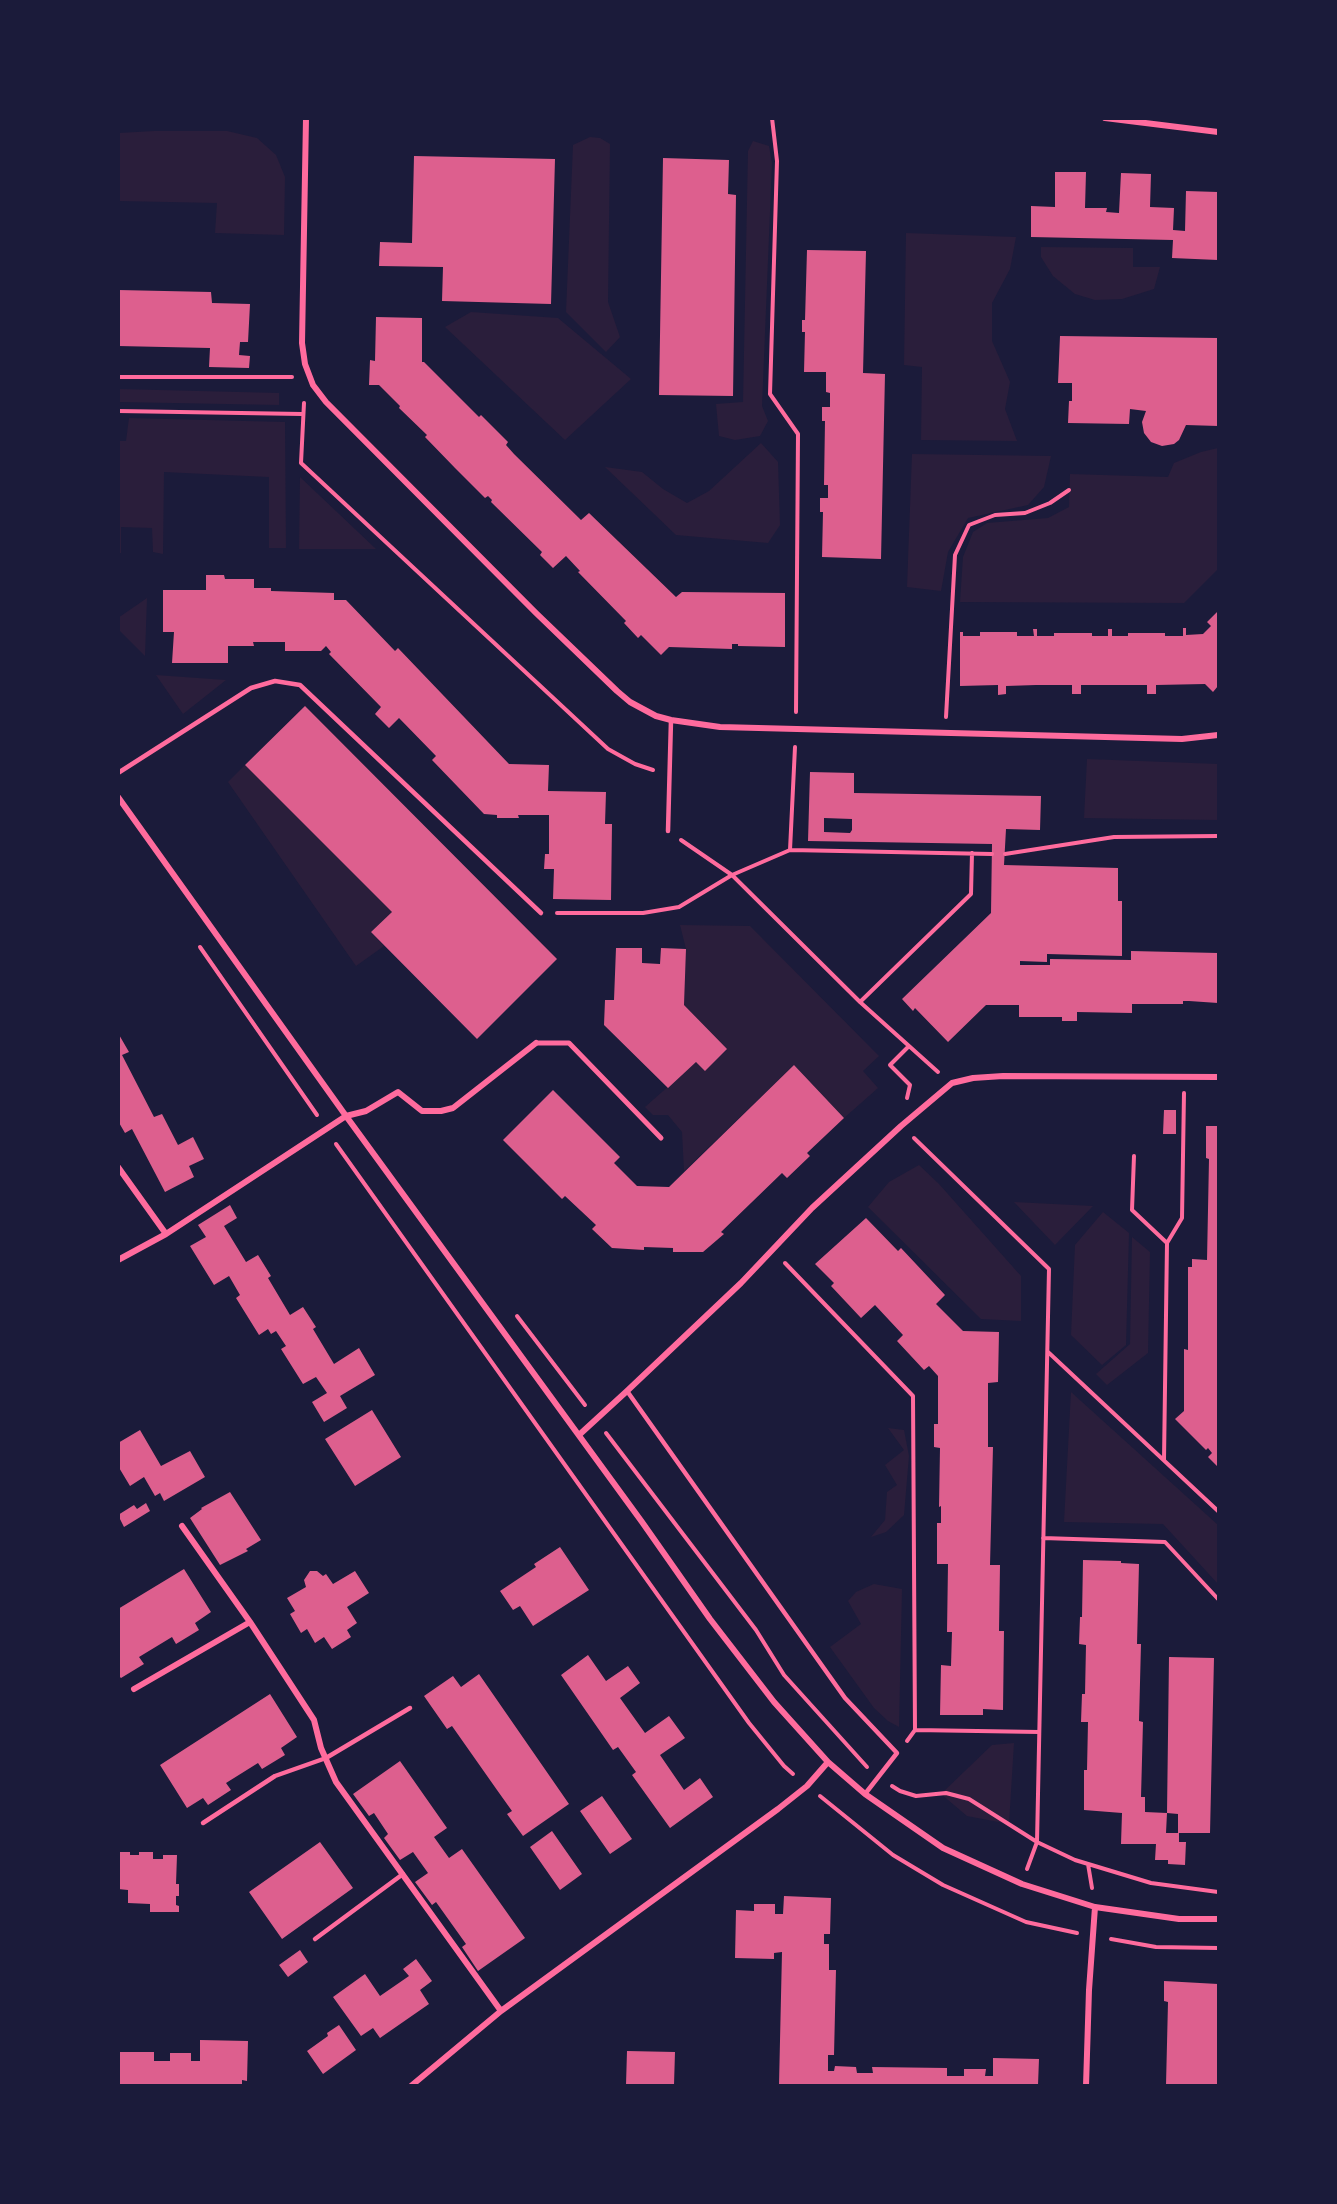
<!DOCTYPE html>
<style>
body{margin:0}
#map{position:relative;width:1337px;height:2204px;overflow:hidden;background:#1b1b3a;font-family:"Sofia Sans Condensed",sans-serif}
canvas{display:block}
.frame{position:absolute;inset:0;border:120px solid #1b1b3a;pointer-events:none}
</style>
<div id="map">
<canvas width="1337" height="2204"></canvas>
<div class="frame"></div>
</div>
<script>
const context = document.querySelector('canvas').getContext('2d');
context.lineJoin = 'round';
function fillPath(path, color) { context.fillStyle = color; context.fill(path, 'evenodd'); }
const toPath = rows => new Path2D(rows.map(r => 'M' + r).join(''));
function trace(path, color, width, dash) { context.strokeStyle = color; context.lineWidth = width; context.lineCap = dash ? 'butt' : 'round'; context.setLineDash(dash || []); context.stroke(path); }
const green = toPath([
 [154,131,227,131,257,138,276,155,285,177,284,235,215,233,217,203,119,201,119,133],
 [590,137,600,138,610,144,608,302,620,337,606,352,566,312,573,145],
 [753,141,769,146,772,163,762,406,768,421,760,436,735,440,719,436,716,404,743,402,748,151],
 [906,233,1016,237,1010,269,992,303,992,341,1010,382,1005,409,1017,441,921,440,922,367,904,365],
 [1041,247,1133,248,1133,267,1160,267,1154,289,1122,299,1095,300,1075,294,1053,276,1041,257],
 [471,312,558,318,631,379,565,440,445,327],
 [119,389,279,393,279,405,119,402],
 [129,418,285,422,286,548,269,548,269,477,164,472,163,554,153,552,152,528,121,527,121,553,119,553,119,441,126,441],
 [761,443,778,462,780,525,768,543,676,535,605,467,642,472,663,489,687,503,709,491],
 [1218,448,1218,569,1184,603,960,602,963,557,973,532,987,523,1048,518,1069,507,1070,474,1168,477,1174,463,1201,452],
 [912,454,1051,456,1044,487,1028,505,968,518,948,552,941,591,907,587],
 [300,477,376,549,299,549],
 [147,598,145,656,119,630,118,618],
 [156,675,226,680,183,714],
 [1087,759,1218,764,1218,820,1084,818],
 [245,765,392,912,371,932,384,946,356,966,228,782],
 [680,925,750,926,879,1056,863,1071,878,1088,844,1118,794,1065,684,1171,682,1132,668,1115,653,1115,645,1107,696,1062,705,1070,727,1050,684,1005,686,949],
 [919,1165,939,1184,1021,1276,1021,1321,981,1319,868,1207,889,1182],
 [1014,1202,1093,1206,1055,1245],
 [1103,1212,1129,1233,1126,1345,1102,1365,1071,1335,1075,1245],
 [1132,1237,1150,1252,1148,1353,1107,1385,1096,1374,1130,1344],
 [1071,1392,1218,1525,1218,1584,1163,1524,1064,1522],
 [888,1428,904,1430,909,1456,904,1515,886,1532,871,1537,885,1520,887,1492,897,1485,885,1465,904,1450],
 [874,1584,902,1589,899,1727,888,1721,874,1708,830,1647,861,1624,848,1601,856,1592],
 [1014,1743,1009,1824,967,1816,941,1794,992,1745]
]);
const building = toPath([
 [414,156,555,159,551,304,442,301,443,267,379,266,380,242,412,243],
 [663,158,729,160,728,194,736,195,733,396,659,395],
 [1055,172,1086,172,1085,208,1107,208,1106,212,1119,213,1121,173,1151,174,1150,207,1174,208,1173,230,1185,231,1186,191,1218,192,1217,233,1218,233,1218,260,1172,258,1173,240,1031,237,1031,206,1055,207],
 [807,250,866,251,863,373,885,374,881,559,822,557,823,512,820,512,820,498,828,498,828,485,824,485,825,421,822,421,822,407,830,407,830,393,826,392,826,372,804,372,805,332,802,332,802,320,805,320],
 [118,290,211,292,212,303,250,304,248,342,240,342,239,355,250,356,249,368,209,367,210,348,118,346],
 [376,317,422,318,422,362,424,362,479,417,481,415,508,442,506,445,514,454,581,520,589,513,676,597,682,592,785,593,785,647,738,646,738,644,732,644,732,649,669,647,661,655,641,635,638,638,624,623,626,621,578,572,580,571,566,556,553,568,540,555,542,552,491,502,492,500,488,496,485,498,455,468,425,437,427,435,399,408,400,406,379,385,369,385,370,360,375,361],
 [1060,336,1218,338,1218,426,1186,425,1179,440,1174,444,1162,446,1151,442,1144,433,1142,422,1146,411,1130,409,1129,424,1068,423,1069,401,1072,401,1072,383,1058,383],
 [206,575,224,575,225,579,254,579,254,588,271,588,271,591,334,593,334,600,346,600,395,651,398,648,509,764,549,765,548,791,606,792,605,824,612,824,611,900,553,899,554,869,544,869,545,854,549,854,549,815,518,815,519,818,497,818,497,815,484,814,432,760,436,756,399,718,389,728,375,714,381,707,329,654,331,652,326,646,321,651,285,651,285,642,253,642,254,646,228,646,228,663,172,663,174,632,163,632,163,590,206,590],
 [1218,611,1218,686,1213,692,1205,684,1156,685,1156,694,1147,694,1147,685,1081,685,1081,694,1072,694,1072,685,1036,685,1006,686,1006,694,998,695,998,685,960,686,960,632,963,632,963,636,980,636,980,632,1017,632,1017,636,1034,636,1033,629,1037,629,1037,636,1054,636,1054,633,1092,633,1092,636,1108,636,1108,629,1112,629,1112,636,1128,636,1128,633,1165,633,1165,636,1183,636,1183,628,1186,628,1186,635,1203,634,1211,626,1207,622],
 [305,706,557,959,477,1039,371,932,392,912,245,765],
 [810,772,854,773,854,793,1041,796,1040,830,1006,829,1004,865,1118,868,1118,901,1122,901,1122,956,1047,954,1047,962,1020,961,1020,965,1050,965,1050,959,1131,960,1131,951,1218,953,1218,1003,1189,1001,1183,1001,1183,1004,1132,1004,1132,1013,1077,1012,1077,1021,1062,1021,1062,1017,1019,1017,1019,1005,986,1005,948,1042,915,1008,913,1011,902,999,991,913,992,844,808,841],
 [824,818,852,819,852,830,850,833,824,832],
 [616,948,642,948,642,963,660,964,661,948,686,949,684,1005,727,1049,705,1071,696,1062,668,1088,604,1025,605,1000,614,1000],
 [118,1033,129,1052,122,1055,154,1117,162,1114,178,1145,193,1137,204,1159,189,1166,194,1177,165,1192,132,1129,125,1133,118,1121],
 [794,1065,844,1118,807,1153,810,1156,787,1178,782,1173,721,1232,724,1234,703,1252,673,1252,673,1248,644,1247,644,1250,612,1248,592,1229,596,1225,565,1196,562,1199,503,1140,553,1090,620,1157,614,1163,637,1186,669,1187],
 [1164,1110,1176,1110,1176,1134,1163,1134],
 [1206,1126,1218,1126,1218,1467,1208,1457,1212,1453,1208,1448,1206,1450,1175,1419,1184,1411,1184,1349,1188,1350,1188,1267,1192,1267,1192,1259,1207,1260,1209,1159,1206,1158],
 [230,1205,237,1218,224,1226,246,1262,258,1255,271,1276,268,1278,290,1315,303,1307,316,1327,313,1329,334,1364,359,1348,375,1375,340,1396,347,1408,324,1422,312,1402,327,1393,316,1377,303,1384,281,1349,286,1346,276,1331,271,1334,268,1329,259,1335,236,1298,240,1295,229,1276,214,1285,190,1246,206,1237,198,1225],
 [866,1218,898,1251,901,1248,945,1295,936,1304,963,1331,999,1332,998,1382,988,1383,988,1447,993,1447,990,1565,1000,1565,999,1631,1004,1631,1003,1710,983,1709,983,1715,940,1715,941,1665,951,1666,952,1632,947,1632,948,1564,937,1564,937,1523,941,1523,941,1506,939,1507,940,1448,934,1447,934,1424,938,1424,938,1376,929,1366,924,1370,897,1341,903,1335,875,1305,861,1318,831,1286,834,1283,815,1264],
 [372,1410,401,1457,355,1486,325,1439],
 [140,1430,161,1466,190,1451,205,1477,164,1501,160,1493,155,1496,144,1477,130,1486,118,1466,118,1443],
 [230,1492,261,1540,246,1549,248,1551,220,1565,190,1518,202,1509,201,1508],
 [146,1503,150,1511,124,1527,118,1515,134,1505,137,1509],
 [560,1547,589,1590,533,1626,520,1606,513,1610,500,1591,536,1567,534,1564],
 [1083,1560,1121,1561,1121,1563,1139,1564,1137,1644,1141,1644,1139,1721,1143,1722,1141,1797,1145,1797,1145,1812,1167,1813,1166,1833,1178,1833,1178,1814,1167,1813,1169,1657,1214,1658,1210,1833,1179,1833,1179,1842,1186,1842,1185,1865,1168,1864,1168,1860,1155,1860,1156,1844,1121,1844,1122,1813,1084,1810,1084,1770,1087,1770,1088,1722,1081,1722,1082,1694,1085,1694,1086,1645,1079,1644,1080,1617,1082,1617],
 [184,1569,211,1612,195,1623,199,1630,176,1644,172,1637,139,1657,144,1664,121,1678,118,1675,118,1609],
 [310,1571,317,1571,323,1576,326,1574,333,1584,355,1571,369,1593,347,1607,357,1623,347,1630,351,1637,332,1649,324,1637,315,1643,307,1629,301,1633,290,1614,295,1611,287,1598,306,1587,304,1580],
 [588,1655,606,1681,628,1666,640,1683,620,1698,645,1733,669,1716,685,1738,660,1755,684,1790,700,1778,713,1797,670,1828,632,1775,636,1772,618,1747,613,1750,561,1675],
 [479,1674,569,1804,523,1836,507,1814,512,1811,497,1790,452,1726,447,1729,424,1696,453,1676,461,1687],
 [270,1694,297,1737,281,1748,285,1755,262,1769,258,1763,226,1783,231,1790,208,1805,203,1798,187,1808,160,1765],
 [400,1761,447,1828,434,1837,449,1858,462,1849,525,1938,478,1971,462,1947,466,1944,436,1902,432,1905,415,1882,428,1873,413,1852,400,1860,384,1838,388,1834,374,1813,369,1816,353,1794],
 [602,1796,632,1839,610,1854,580,1811],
 [552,1831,582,1874,560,1890,530,1847],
 [320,1842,353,1888,282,1939,249,1892],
 [118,1852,130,1852,130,1855,139,1855,139,1852,153,1852,153,1859,163,1859,163,1855,177,1855,176,1884,179,1884,179,1896,176,1896,176,1905,179,1906,179,1912,150,1912,150,1904,128,1903,128,1890,118,1889],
 [784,1896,831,1898,830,1934,824,1934,824,1944,829,1944,829,1970,836,1970,834,2055,828,2055,828,2071,834,2071,835,2066,856,2067,857,2073,873,2073,872,2067,947,2068,947,2076,964,2076,964,2069,986,2069,985,2076,993,2076,993,2058,1039,2059,1038,2085,779,2085,782,1952,774,1953,774,1959,735,1958,736,1910,754,1911,754,1904,775,1904,775,1914,783,1914],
 [300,1950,308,1962,288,1977,279,1965],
 [416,1959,432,1981,420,1990,429,2004,380,2038,373,2028,361,2036,333,1997,365,1974,380,1996,409,1976,403,1969],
 [1164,1981,1218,1984,1218,2085,1166,2085,1168,2002,1164,2001],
 [339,2025,356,2050,323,2074,307,2051,328,2036,327,2033],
 [200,2040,248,2041,247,2081,242,2080,242,2085,118,2085,118,2052,154,2052,154,2061,170,2061,170,2053,191,2053,191,2061,200,2061],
 [627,2051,675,2052,674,2085,626,2085]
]);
const path = toPath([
 [772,118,777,161,770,394,798,434,796,712],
 [118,377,292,377],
 [304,403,301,463,608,749,635,764,653,770],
 [118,411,302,414],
 [946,717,955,555,969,525,995,515,1025,513,1050,503,1069,490],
 [681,840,732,875,860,1002,938,1072],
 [790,850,795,747],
 [1005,854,1114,837,1218,836],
 [557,913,643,913,679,907,732,875,790,850,992,854],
 [200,947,317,1115],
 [860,1002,971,894,972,853],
 [907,1098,910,1085,890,1065,908,1047],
 [914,1138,1049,1269,1037,1842,1027,1869],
 [336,1144,749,1723,784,1766,793,1774],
 [1134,1156,1132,1210,1167,1243],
 [785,1263,913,1396,915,1730,907,1741],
 [517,1316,585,1405],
 [1048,1352,1218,1511],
 [606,1433,756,1630,784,1675,867,1767],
 [1164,1460,1167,1243,1182,1218,1184,1093],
 [1043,1538,1165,1542,1218,1599],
 [915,1730,1039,1732],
 [892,1786,900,1791,916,1796,946,1793,969,1799,1037,1842,1075,1860,1151,1883,1218,1892],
 [820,1796,893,1855,943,1885,1026,1922,1077,1933],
 [1088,1864,1092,1888],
 [1111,1939,1156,1947,1218,1948]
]);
const service = toPath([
 [118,773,251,688,275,681,300,685,541,913],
 [668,831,671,720],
 [627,1391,845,1698,897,1753,865,1794],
 [203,1823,275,1776,326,1758,410,1708],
 [315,1939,403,1874]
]);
const pedestrian = toPath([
 [536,1043,569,1043,661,1138]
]);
const minor = toPath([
 [306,118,302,343,305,364,313,385,326,402,536,613,617,691,630,702,656,716,671,720,720,727,1182,739,1218,735],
 [1105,118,1218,132],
 [118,797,346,1116,642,1522,710,1619,774,1702,828,1762,865,1794,943,1848,1022,1884,1095,1907,1179,1919,1218,1919],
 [118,1167,166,1234],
 [118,1260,166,1234,346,1116,366,1111,398,1092,422,1111,441,1111,453,1108,536,1043],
 [579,1435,627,1391,741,1283,812,1208,901,1126,952,1083,973,1078,1003,1076,1218,1077],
 [182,1526,250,1622],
 [134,1689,250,1622,314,1720,321,1748,336,1782,501,2011],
 [411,2086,501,2011,778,1809,807,1786,828,1762],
 [1086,2086,1089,1990,1095,1907]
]);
fillPath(green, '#2a1e3b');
fillPath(building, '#dd5f8e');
trace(path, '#ff6b9d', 4);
trace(service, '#ff6b9d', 4.5);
trace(pedestrian, '#ff6b9d', 5);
trace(minor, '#ff6b9d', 6);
</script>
